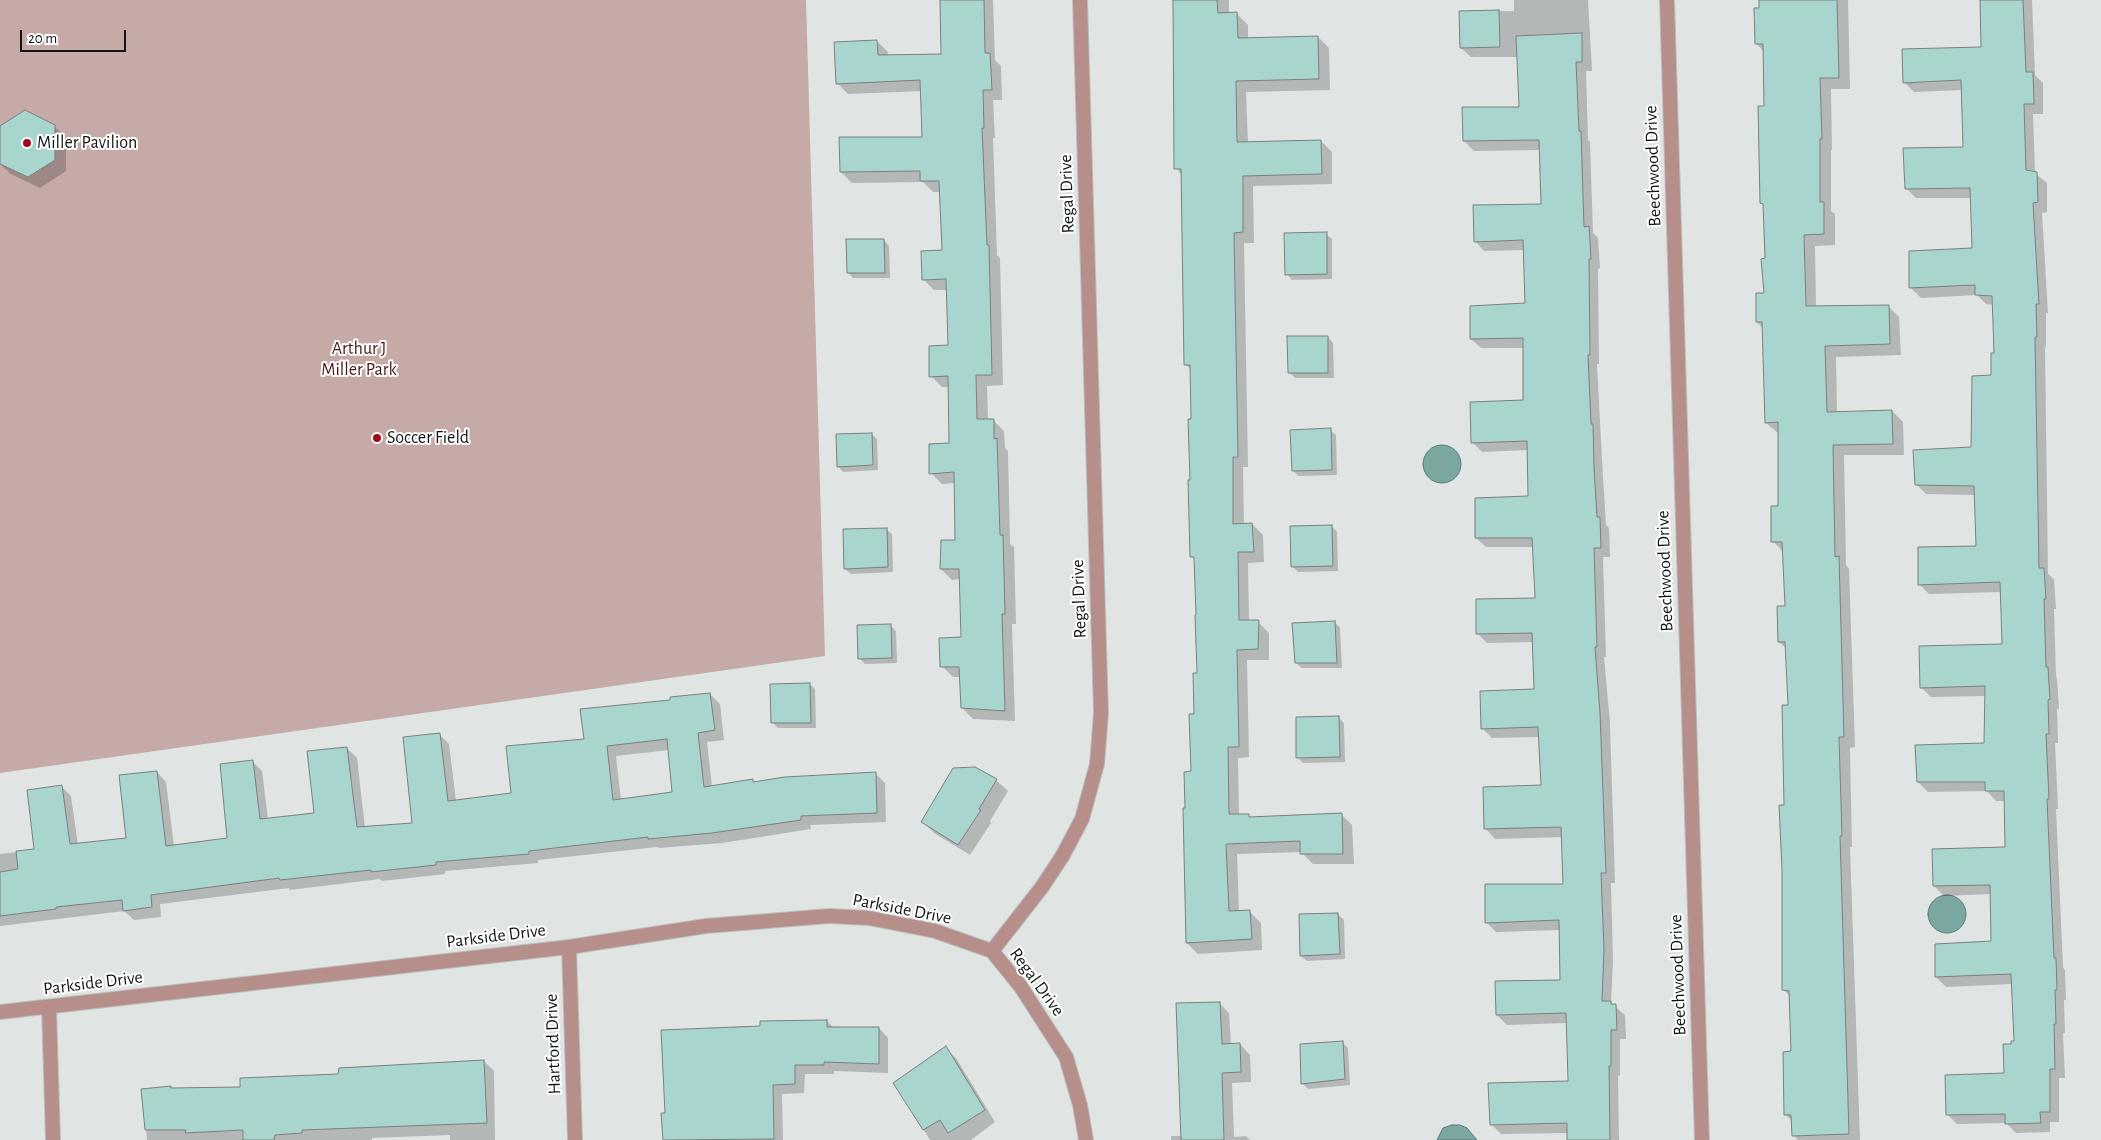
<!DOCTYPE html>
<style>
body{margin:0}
#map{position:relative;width:2101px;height:1140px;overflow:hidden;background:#e0e5e4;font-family:"Alegreya Sans",sans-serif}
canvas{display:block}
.scale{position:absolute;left:20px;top:30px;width:106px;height:22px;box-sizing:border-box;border:2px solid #131515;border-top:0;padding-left:6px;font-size:15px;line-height:18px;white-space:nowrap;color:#131515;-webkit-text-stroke:4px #fff;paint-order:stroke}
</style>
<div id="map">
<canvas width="2101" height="1140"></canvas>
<div class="scale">20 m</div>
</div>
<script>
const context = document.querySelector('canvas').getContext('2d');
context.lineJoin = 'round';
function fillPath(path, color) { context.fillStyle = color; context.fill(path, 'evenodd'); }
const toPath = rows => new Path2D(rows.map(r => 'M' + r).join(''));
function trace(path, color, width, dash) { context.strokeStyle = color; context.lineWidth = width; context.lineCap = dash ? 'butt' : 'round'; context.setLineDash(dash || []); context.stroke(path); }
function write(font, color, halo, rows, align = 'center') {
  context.font = font + ' "Alegreya Sans",sans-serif'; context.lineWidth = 4; context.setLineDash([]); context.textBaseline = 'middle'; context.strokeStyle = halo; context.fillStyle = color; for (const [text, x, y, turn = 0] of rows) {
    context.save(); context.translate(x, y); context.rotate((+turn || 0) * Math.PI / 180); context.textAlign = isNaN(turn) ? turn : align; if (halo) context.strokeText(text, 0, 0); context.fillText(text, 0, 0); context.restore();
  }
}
const green = toPath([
 [0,0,806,0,825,656,0,773]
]);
const water = toPath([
 '1423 464a19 19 0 1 1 38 0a19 19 0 1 1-38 0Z',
 '1928 914a19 19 0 1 1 38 0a19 19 0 1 1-38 0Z',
 [1452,1125,1460,1125,1467,1128,1477,1140,1437,1140,1443,1128,1452,1125]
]);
const shadow = toPath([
 [941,0,993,0,995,60,1001,66,1002,100,993,100,995,138,993,138,997,255,1000,258,1003,385,987,386,988,420,993,420,1004,431,1005,448,1008,451,1010,544,1014,547,1016,624,1012,624,1015,721,973,719,962,708,961,677,953,677,942,666,962,638,961,579,952,580,941,569,956,541,955,483,942,484,931,473,950,444,949,387,942,387,931,376,949,347,948,290,934,290,923,279,943,251,941,192,933,192,923,182,852,183,841,172,923,138,922,91,848,94,837,83,877,41,888,52,888,56,943,55],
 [1175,0,1229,0,1229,14,1237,14,1248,25,1248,39,1318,37,1329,48,1330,90,1246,92,1248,143,1321,141,1332,152,1332,184,1253,186,1254,243,1244,243,1248,467,1243,467,1244,525,1252,524,1263,535,1264,562,1248,563,1249,622,1258,622,1269,633,1269,660,1247,660,1249,757,1238,758,1239,815,1248,815,1251,818,1341,814,1352,825,1354,864,1313,864,1301,852,1237,854,1239,912,1250,912,1261,923,1262,950,1198,954,1187,943,1184,809,1186,809,1192,773,1198,674,1195,560,1191,556,1191,370,1186,364,1182,175,1176,168,1173,91,1176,91],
 [1514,0,1588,0,1592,71,1586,71,1588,140,1590,142,1593,233,1598,238,1600,268,1598,269,1599,364,1597,364,1603,478,1606,525,1609,528,1610,557,1603,557,1606,657,1604,657,1610,723,1615,883,1611,883,1613,961,1611,1003,1625,1015,1626,1039,1620,1039,1620,1075,1618,1076,1619,1140,1568,1140,1568,1133,1501,1134,1491,1124,1569,1082,1568,1023,1507,1025,1497,1015,1561,981,1561,930,1496,932,1486,922,1564,885,1563,837,1495,839,1486,829,1543,787,1540,737,1492,738,1482,728,1535,690,1534,642,1487,643,1477,633,1537,600,1534,547,1486,547,1476,538,1529,497,1528,450,1482,452,1473,443,1524,401,1524,348,1481,348,1471,339,1526,305,1524,250,1484,251,1475,241,1542,206,1540,150,1474,151,1464,141,1521,108,1518,57,1471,57,1461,48,1460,12,1514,11],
 [1760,0,1848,0,1850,89,1831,89,1832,150,1831,150,1831,211,1835,214,1835,245,1815,246,1816,307,1888,306,1899,317,1901,355,1836,357,1837,413,1892,411,1903,422,1904,455,1844,455,1846,565,1849,569,1855,747,1850,748,1852,847,1850,847,1860,1140,1798,1140,1793,1135,1793,1122,1785,1114,1792,1053,1791,997,1783,989,1789,707,1787,649,1779,642,1786,607,1784,553,1773,541,1779,507,1779,434,1766,423,1763,328,1757,322,1765,295,1766,259,1764,206,1761,202,1766,107,1764,52,1756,43],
 [1981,0,2032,0,2035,75,2043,83,2043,114,2033,114,2035,173,2047,183,2047,212,2042,213,2048,313,2046,313,2046,346,2045,347,2048,574,2054,579,2056,609,2054,609,2056,676,2057,678,2059,709,2057,709,2058,743,2055,743,2058,809,2056,809,2063,967,2065,970,2066,1000,2064,1000,2065,1033,2063,1033,2065,1078,2059,1078,2059,1122,2050,1122,2050,1132,2016,1133,2006,1123,1957,1124,1947,1114,2005,1074,2012,1045,2015,1042,2013,984,1946,987,1936,977,1992,942,1991,894,1944,896,1934,886,2006,848,2005,801,1996,801,1987,791,1928,792,1918,782,1985,744,1986,696,1931,697,1921,687,2004,645,2002,592,1929,594,1919,584,1978,547,1976,495,1926,494,1916,484,1973,448,1992,376,1995,354,1994,305,1986,304,1977,295,1921,298,1911,288,1973,250,1972,198,1916,198,1906,188,1964,148,1963,90,1914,92,1904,82,1983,48],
 [54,126,66,138,66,171,40,188,11,174,0,164,0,127],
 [1326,234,1332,239,1332,279,1292,280,1287,274],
 [884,240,889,246,890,278,853,278,848,272],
 [1328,337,1333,343,1334,378,1295,378,1290,373],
 [1330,430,1336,435,1337,475,1298,476,1293,470],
 [871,434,877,439,878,470,843,472,838,466],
 [1332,526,1337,532,1338,571,1298,572,1292,566],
 [886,529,892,534,893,572,851,574,845,569],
 [1335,622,1340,628,1342,668,1302,668,1296,663],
 [890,625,896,631,897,663,865,664,860,659],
 [809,684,815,689,816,728,778,728,772,722],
 [710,694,720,704,724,740,707,742,712,787,752,780,755,783,876,774,885,783,886,822,810,825,811,829,722,843,659,848,657,847,538,860,538,863,445,871,445,874,382,881,380,879,290,890,289,888,160,904,161,917,134,920,124,911,0,926,0,854,35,850,62,787,71,796,78,845,127,839,157,772,166,782,174,846,229,839,252,761,262,771,268,819,316,814,347,748,357,758,365,828,414,824,439,734,449,744,456,801,513,794,585,741,672,701],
 [669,750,673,793,621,800,616,756],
 [1338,717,1344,723,1345,762,1303,763,1298,758],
 [996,780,1008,791,990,821,991,823,970,855,934,833,923,822],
 [1338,914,1344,920,1345,959,1307,961,1301,956],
 [1219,1003,1229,1013,1231,1045,1240,1044,1250,1055,1251,1082,1232,1083,1234,1137,1246,1136,1250,1140,1171,1140,1171,1136,1182,1136],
 [827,1021,834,1028,879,1028,888,1038,888,1073,834,1071,834,1074,805,1074,804,1093,782,1094,783,1140,664,1140,662,1115,666,1114,761,1027],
 [1343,1043,1348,1048,1350,1085,1308,1089,1302,1083],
 [945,1048,956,1058,995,1122,971,1140,930,1140,895,1083],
 [484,1061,494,1071,495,1140,450,1140,450,1135,372,1138,372,1140,147,1140,142,1090,171,1088,173,1089,242,1088,339,1075]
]);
const building = toPath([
 [940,0,984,0,985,53,990,53,992,90,983,90,984,128,982,128,987,245,989,245,992,375,976,375,977,419,994,419,994,439,997,438,1000,535,1003,535,1005,614,1002,614,1005,711,961,708,959,667,940,667,939,638,961,637,959,569,940,569,941,540,955,540,954,472,929,474,929,444,949,443,948,376,929,377,929,346,948,345,946,279,922,280,921,251,942,250,939,181,920,181,920,171,840,172,839,137,922,137,920,80,836,84,834,42,877,40,878,55,941,54,940,0],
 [1173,0,1217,0,1218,13,1237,12,1238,38,1318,36,1319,79,1236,81,1237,142,1321,140,1322,174,1243,176,1243,232,1234,233,1238,457,1233,457,1233,524,1252,523,1254,552,1238,552,1239,620,1259,620,1258,649,1237,650,1239,747,1228,747,1229,814,1249,814,1249,817,1342,813,1343,854,1300,854,1300,841,1226,844,1229,911,1250,910,1252,939,1186,943,1183,808,1185,808,1184,772,1191,771,1189,714,1194,714,1193,673,1197,673,1195,615,1196,615,1194,557,1190,557,1188,480,1190,480,1188,419,1191,419,1190,365,1184,365,1181,169,1174,169,1173,0],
 [1759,0,1837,0,1839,78,1820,78,1822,139,1820,139,1820,202,1824,202,1824,234,1804,235,1806,306,1889,305,1890,344,1825,346,1827,412,1892,410,1893,444,1833,445,1835,557,1839,556,1844,737,1839,737,1842,836,1840,836,1849,1134,1792,1136,1791,1115,1784,1115,1783,1052,1791,1051,1789,991,1782,990,1782,870,1779,805,1784,805,1782,705,1788,705,1785,642,1778,642,1777,606,1785,606,1782,542,1771,542,1771,506,1778,506,1778,422,1765,423,1762,322,1756,322,1756,293,1764,293,1761,259,1765,258,1763,204,1760,203,1758,106,1764,106,1763,44,1755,44,1754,8,1759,8,1759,0],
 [1980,0,2023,0,2026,72,2033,72,2034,104,2024,104,2026,170,2037,172,2038,202,2033,203,2039,304,2036,304,2037,337,2035,337,2039,568,2044,568,2046,599,2044,599,2046,667,2048,667,2050,699,2048,700,2049,734,2046,734,2049,799,2047,799,2054,958,2056,958,2057,990,2055,990,2056,1024,2054,1024,2055,1069,2050,1069,2050,1112,2040,1112,2041,1123,2005,1124,2005,1114,1946,1115,1945,1075,2004,1073,2003,1044,2011,1044,2011,1041,2014,1041,2011,974,1935,977,1935,944,1991,941,1990,885,1933,886,1932,849,2005,847,2004,791,1985,791,1985,782,1917,782,1915,745,1984,743,1985,686,1920,688,1919,646,2002,644,2000,582,1918,585,1918,547,1976,546,1974,486,1915,485,1913,450,1971,447,1972,376,1991,375,1991,353,1994,353,1992,296,1975,295,1975,285,1909,288,1909,251,1972,248,1970,188,1905,189,1903,148,1963,147,1961,80,1903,83,1902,49,1981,47,1980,0],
 [1499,10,1500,47,1460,48,1459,11,1499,10],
 [1582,33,1582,62,1576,62,1579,131,1581,131,1584,227,1589,226,1591,259,1589,259,1590,355,1588,355,1591,424,1593,424,1594,467,1597,517,1600,517,1601,548,1594,548,1597,647,1595,647,1600,713,1606,873,1601,873,1604,950,1602,1001,1611,1001,1611,1004,1616,1004,1617,1030,1611,1030,1611,1066,1609,1066,1610,1140,1567,1140,1567,1123,1490,1125,1488,1083,1568,1081,1566,1013,1496,1015,1495,981,1560,980,1559,920,1485,923,1485,884,1563,884,1561,827,1484,829,1483,787,1541,785,1538,727,1481,729,1480,691,1534,689,1532,633,1476,634,1476,599,1535,598,1532,538,1475,538,1475,498,1528,496,1527,441,1471,443,1470,402,1523,400,1523,338,1470,339,1470,306,1525,303,1523,240,1474,242,1473,205,1541,204,1539,140,1463,141,1462,107,1519,107,1516,36,1582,33],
 [25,110,55,125,55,160,28,177,0,164,0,126,25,110],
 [1327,232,1327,274,1285,275,1284,233,1327,232],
 [846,239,884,239,885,273,847,273,846,239],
 [1287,336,1328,336,1328,373,1288,373,1287,336],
 [1331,428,1332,470,1292,471,1290,430,1331,428],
 [872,433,873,465,837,467,836,434,872,433],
 [1332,525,1333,566,1291,567,1290,526,1332,525],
 [887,528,888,567,844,569,843,529,887,528],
 [1335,621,1337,663,1295,663,1292,623,1335,621],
 [891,624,892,658,858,659,857,625,891,624],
 [810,683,811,723,771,723,770,684,810,683],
 [710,693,715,730,698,733,704,787,753,779,753,782,785,777,876,772,877,813,801,816,801,820,712,833,648,839,648,837,529,851,529,854,436,862,436,865,371,872,371,870,280,880,279,878,151,895,152,907,123,911,122,900,56,907,56,909,0,916,0,872,18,869,16,851,34,849,27,790,62,785,70,844,126,838,119,775,157,771,166,846,227,838,220,764,253,760,260,819,314,813,307,751,347,747,357,827,412,823,403,737,440,733,448,801,511,793,506,746,584,739,580,709,670,700,670,697,710,693],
 [667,739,672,792,613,800,607,746,667,739],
 [1339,716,1340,757,1296,758,1296,717,1339,716],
 [975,767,997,779,979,809,981,810,958,845,921,822,953,768,975,767],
 [1338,913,1340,954,1300,956,1299,914,1338,913],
 [1220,1002,1222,1044,1240,1043,1241,1072,1222,1073,1224,1140,1181,1140,1176,1003,1220,1002],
 [827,1020,827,1027,879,1027,879,1064,824,1062,824,1065,795,1065,795,1084,773,1085,774,1139,663,1140,661,1113,665,1113,661,1030,760,1026,760,1021,827,1020],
 [1343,1041,1345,1079,1301,1084,1300,1044,1343,1041],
 [946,1046,985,1110,948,1133,940,1120,923,1130,893,1083,946,1046],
 [484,1060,487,1123,302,1130,302,1133,275,1135,274,1140,243,1140,243,1130,185,1133,186,1130,145,1130,141,1089,171,1086,171,1088,240,1087,240,1078,338,1074,339,1068,484,1060]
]);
const minor = toPath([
 [1667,0,1702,1140],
 [569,947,575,1140],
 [992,951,1042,887,1063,855,1082,819,1097,764,1101,713,1080,0],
 [992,951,1021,987,1066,1057,1080,1105,1086,1140],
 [49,1007,53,1140],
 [0,1012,569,947,706,926,829,916,869,918,935,931,992,951]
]);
const markers = [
 [27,143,5,"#a3081a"],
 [377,438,5,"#a3081a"]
];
const poiNames = [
 ["Miller Pavilion",37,143],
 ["Soccer Field",387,438]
];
const streetNames = [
 ["Beechwood Drive",1653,166,-92],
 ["Regal Drive",1067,194,-92],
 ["Beechwood Drive",1665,571,-92],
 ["Regal Drive",1079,599,-92],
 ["Parkside Drive",902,909,11],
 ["Parkside Drive",496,936,-7],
 ["Beechwood Drive",1678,975,-92],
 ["Regal Drive",1037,982,54],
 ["Parkside Drive",93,983,-7],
 ["Hartford Drive",553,1044,-92]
];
const parkNames = [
 ["Arthur J",359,349],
 ["Miller Park",359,370]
];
fillPath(green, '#c5aaa7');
fillPath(water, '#7aa7a0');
trace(water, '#5b7b76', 1);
fillPath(shadow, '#0003');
fillPath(building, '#a8d6cf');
trace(building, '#7b7f7e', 1);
trace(minor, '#bbc0bf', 16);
trace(minor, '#b68e8a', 14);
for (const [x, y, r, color] of markers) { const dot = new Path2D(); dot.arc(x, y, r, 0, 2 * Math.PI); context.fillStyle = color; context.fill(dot); trace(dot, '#fff', 2); }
write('18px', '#131515', '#fff', poiNames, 'left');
write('18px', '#131515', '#fff', streetNames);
write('18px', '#4c1817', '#fff', parkNames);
</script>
